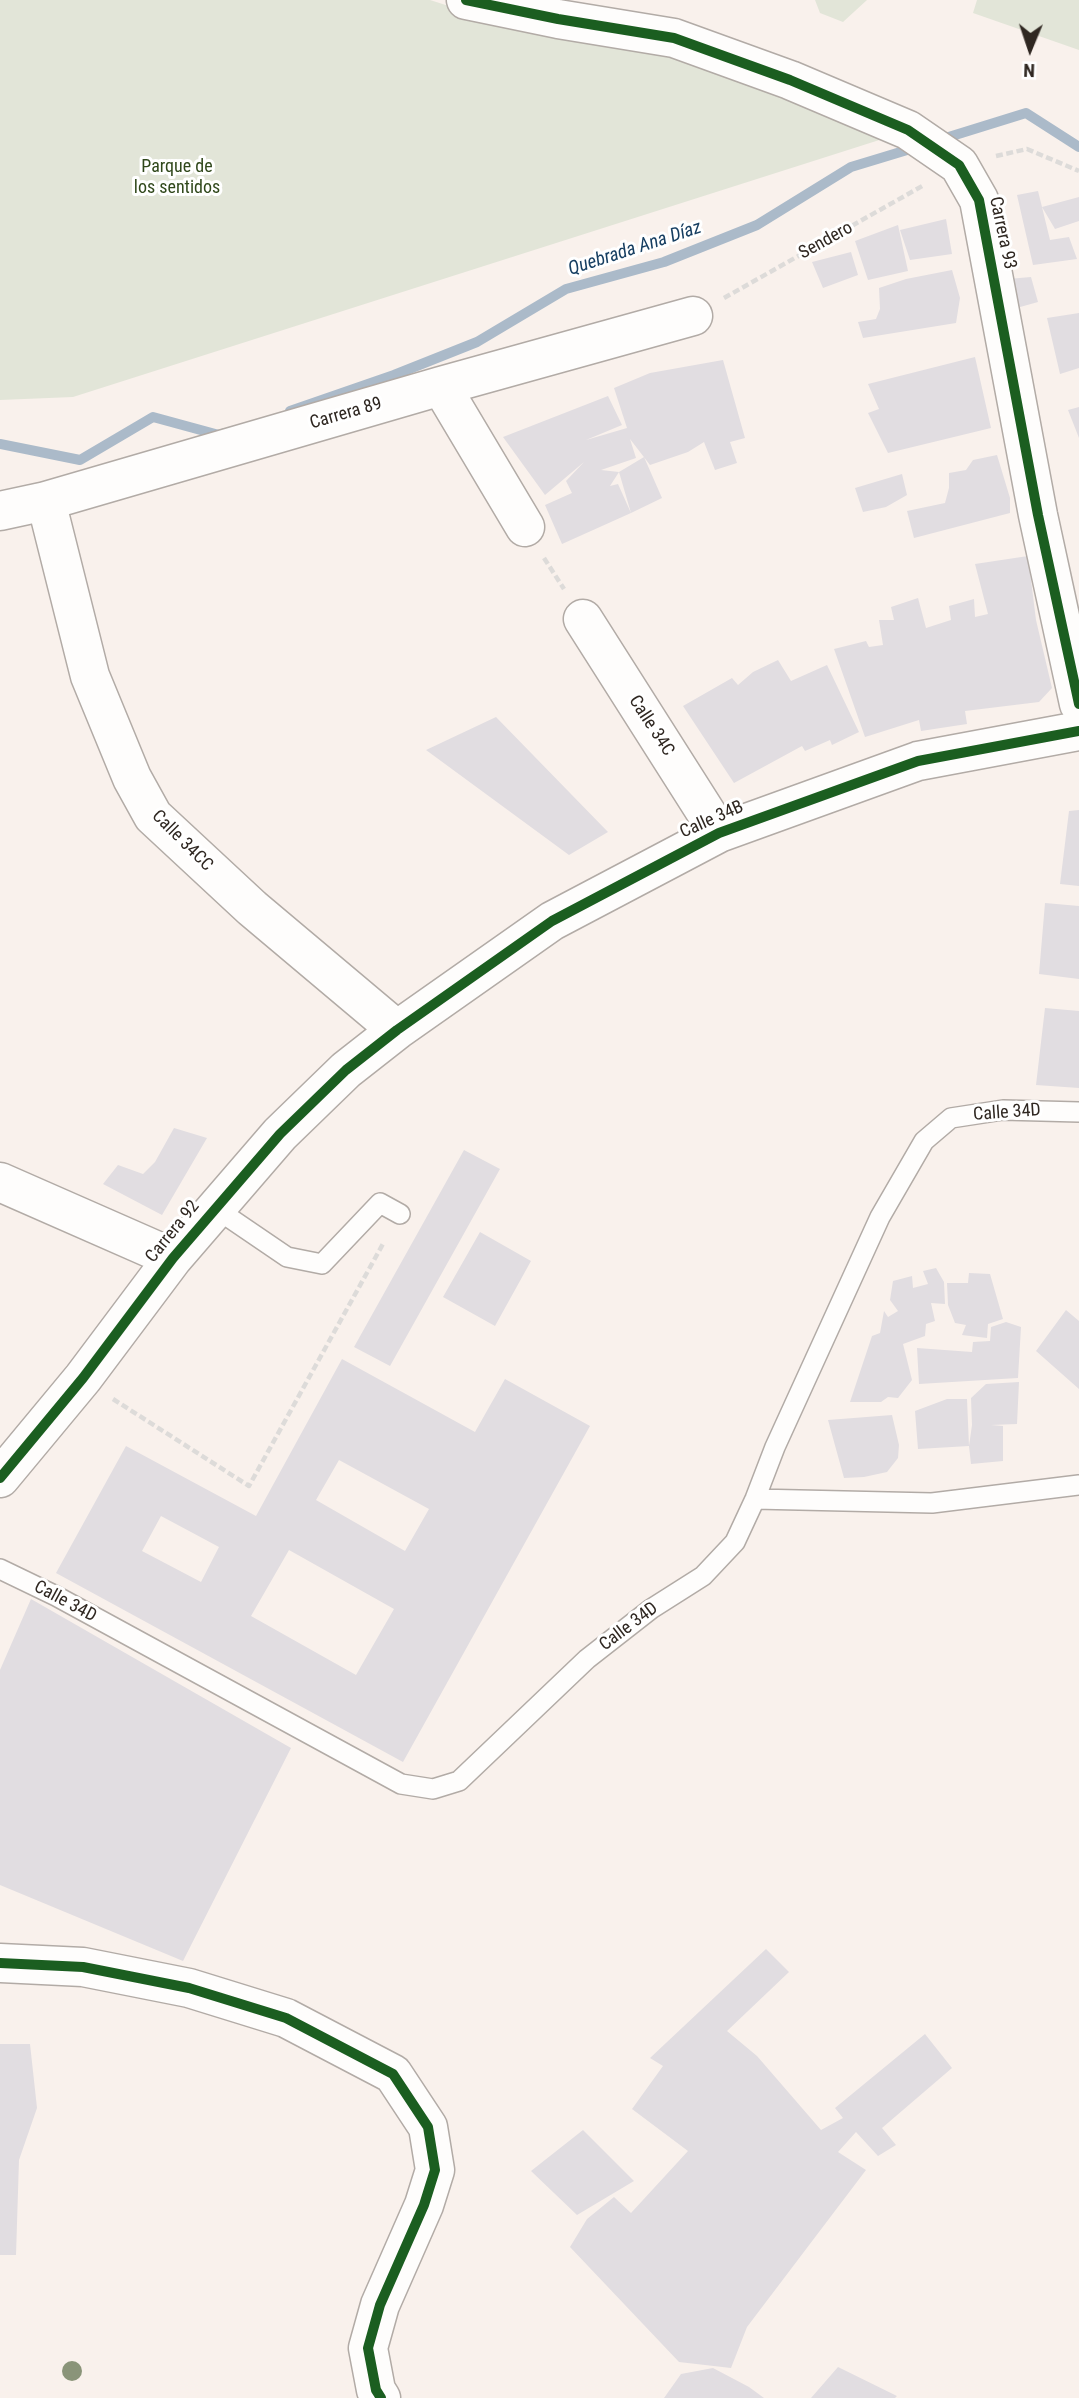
<!DOCTYPE html>
<meta charset="utf-8">
<style>
body{margin:0}
#map{position:relative;width:1079px;height:2398px;overflow:hidden;background:#f9f1ec;font-family:"Roboto Condensed",sans-serif}
canvas{display:block}
.north{position:absolute;left:995px;top:14px;width:70px;height:70px;-webkit-text-stroke:5px #fff;paint-order:stroke;rotate:182deg;font-size:19px;font-weight:700;line-height:28px;text-align:center;color:#2f2721}
.north::after{content:'';display:block;margin:auto;width:24px;height:32px;background:#2f2721;clip-path:polygon(50% 0,100% 100%,50% 72%,0 100%)}
</style>
<div id="map">
<canvas width="1079" height="2398"></canvas>
<div class="north">N</div>
</div>
<script>
const context = document.querySelector('canvas').getContext('2d');
context.lineJoin = 'round';
function fillPath(path, color) { context.fillStyle = color; context.fill(path, 'evenodd'); }
const toPath = rows => new Path2D(rows.map(r => 'M' + r).join(''));
function trace(path, color, width, dash) { context.strokeStyle = color; context.lineWidth = width; context.lineCap = dash ? 'butt' : 'round'; context.setLineDash(dash || []); context.stroke(path); }
function write(font, color, halo, rows, align = 'center') {
  context.font = font + ' "Roboto Condensed",sans-serif'; context.lineWidth = 6; context.setLineDash([]); context.textBaseline = 'middle'; context.strokeStyle = halo; context.fillStyle = color; for (const [text, x, y, turn = 0] of rows) {
    context.save(); context.translate(x, y); context.rotate((+turn || 0) * Math.PI / 180); context.textAlign = isNaN(turn) ? turn : align; if (halo) context.strokeText(text, 0, 0); context.fillText(text, 0, 0); context.restore();
  }
}
const green = toPath([
 [0,0,430,0,455,8,667,40,895,135,73,397,0,400],
 [815,0,867,0,843,22,820,13],
 [977,0,1079,0,1079,50,973,13]
]);
const stream = toPath([
 [939,140,1026,113,1079,147],
 [290,411,394,375,477,342,566,289,664,262,757,225,851,167,917,147],
 [0,444,80,460,153,417,219,435,225,433]
]);
const building = toPath([
 [1038,191,1042,207,1079,197,1079,221,1055,229,1042,207,1050,240,1069,237,1077,259,1033,265,1017,195],
 [946,219,952,254,910,260,900,230],
 [898,225,908,271,868,280,855,241],
 [851,252,858,275,823,288,812,262],
 [952,270,960,298,956,323,863,338,858,322,876,319,880,309,879,288,906,279],
 [1031,277,1038,302,1013,309,1008,279],
 [1079,313,1079,368,1060,374,1047,318],
 [975,357,991,428,888,453,868,413,879,409,868,384],
 [723,360,745,438,730,442,737,463,715,470,704,442,688,452,650,465,630,439,636,458,601,470,619,472,610,486,618,484,631,513,562,544,545,505,572,493,566,481,584,462,545,495,503,437,608,396,622,425,586,440,627,428,614,388,650,373],
 [1079,407,1079,438,1068,410],
 [997,455,1010,498,1010,513,914,538,907,511,945,503,949,488,949,473,966,470,973,460],
 [644,457,662,498,631,513,619,472],
 [902,474,907,495,886,507,863,512,855,488],
 [1028,556,1036,620,1052,688,1039,702,965,711,967,724,921,731,919,720,865,737,834,649,866,641,869,647,883,645,879,620,894,620,891,607,918,598,926,628,951,620,949,606,974,599,975,617,988,614,975,564],
 [778,660,791,681,827,665,859,732,832,745,830,740,805,751,802,746,734,783,683,706,732,678,738,685,753,672],
 [496,717,608,832,569,855,426,750],
 [1079,810,1079,886,1060,884,1069,811],
 [1045,903,1079,906,1079,979,1039,974],
 [1045,1008,1079,1011,1079,1088,1036,1085],
 [174,1128,207,1138,162,1215,103,1184,118,1165,143,1174,155,1162],
 [464,1150,500,1169,390,1366,354,1347],
 [480,1232,531,1261,495,1326,443,1297],
 [936,1268,944,1282,945,1304,931,1303,935,1321,926,1324,925,1336,903,1344,912,1380,898,1398,888,1397,881,1402,850,1402,872,1336,880,1333,884,1311,888,1317,898,1311,890,1300,893,1281,912,1276,913,1288,928,1284,923,1271],
 [969,1273,990,1274,1003,1319,988,1324,987,1338,962,1335,966,1325,955,1323,948,1305,947,1283,968,1283],
 [1066,1310,1079,1321,1079,1389,1036,1351],
 [1006,1322,1021,1327,1018,1378,919,1384,917,1348,972,1352,973,1342,990,1341,991,1327],
 [342,1359,475,1432,505,1379,590,1426,403,1762,56,1573,126,1446,256,1516],
 [339,1460,429,1509,405,1551,316,1500],
 [161,1516,219,1547,201,1582,142,1551],
 [289,1550,394,1609,356,1675,251,1616],
 [1019,1382,1017,1424,991,1425,1003,1426,1003,1461,971,1464,969,1446,972,1425,971,1398,986,1384],
 [947,1399,967,1399,969,1446,918,1449,915,1411],
 [892,1415,899,1445,898,1458,887,1472,864,1477,844,1478,828,1420],
 [31,1599,291,1748,183,1961,0,1885,0,1670],
 [766,1949,789,1972,727,2031,757,2056,821,2130,843,2118,835,2108,925,2034,952,2068,882,2128,896,2145,878,2156,856,2132,838,2152,866,2170,747,2327,731,2368,679,2362,570,2247,587,2219,614,2197,631,2213,688,2151,632,2109,663,2066,650,2058],
 [0,2044,30,2044,37,2108,19,2160,16,2255,0,2255],
 [583,2130,634,2181,577,2215,531,2171],
 [838,2367,897,2396,895,2398,811,2398],
 [713,2368,749,2387,764,2398,664,2398,681,2374]
]);
const path = toPath([
 [996,156,1027,149,1079,171],
 [724,298,924,185],
 [544,558,564,589],
 [113,1399,249,1486,384,1242]
]);
const lane = toPath([
 [215,1208,287,1257,322,1264,380,1203,400,1214],
 [755,1499,932,1503,1079,1485],
 [0,1569,56,1596,401,1784,433,1789,459,1781,587,1659,651,1609,703,1576,735,1542,755,1499,775,1447,880,1217,924,1141,951,1118,1003,1110,1079,1112]
]);
const street = toPath([
 [466,0,558,19,674,38,790,80,908,130,959,165,979,200,1038,515,1079,704],
 [441,386,525,527],
 [46,501,90,676,132,778,153,816,252,908,397,1030],
 [0,511,46,501,441,386,693,316],
 [583,619,719,833],
 [0,1182,173,1258],
 [0,1478,83,1378,173,1258,280,1134,346,1070,397,1030,552,921,719,833,918,761,1079,731],
 [0,1963,83,1967,189,1988,286,2018,393,2074,428,2127,435,2170,424,2205,380,2305,368,2348,376,2390,381,2398]
]);
const cycleway = toPath([
 [466,0,558,19,674,38,790,80,908,130,959,165,979,200,1038,515,1079,704],
 [0,1478,83,1378,173,1258,280,1134,346,1070,397,1030,552,921,719,833,918,761,1079,731],
 [0,1963,83,1967,189,1988,286,2018,393,2074,428,2127,435,2170,424,2205,380,2305,368,2348,376,2390,381,2398]
]);
const trees = [
 [72,2371]
];
const parkNames = [
 ["Parque de",177,167],
 ["los sentidos",177,188]
];
const streetNames = [
 ["Carrera 93",1002,233,78],
 ["Sendero",826,241,-29],
 ["Carrera 89",346,414,-16],
 ["Calle 34C",651,726,57],
 ["Calle 34B",712,820,-24],
 ["Calle 34CC",182,841,45],
 ["Calle 34D",1007,1113,-4],
 ["Carrera 92",173,1232,-51],
 ["Calle 34D",65,1602,28],
 ["Calle 34D",629,1627,-37]
];
const waterNames = [
 ["Quebrada Ana Díaz",635,249,-18]
];
fillPath(green, '#e2e5d8');
trace(stream, '#abbac9', 10);
fillPath(building, '#e1dde1');
trace(lane, '#b2aba6', 22);
trace(street, '#b2aba6', 41);
trace(path, '#dddbd9', 4.5, [7, 3.5]);
trace(lane, '#fefdfc', 19);
trace(street, '#fefdfc', 38);
trace(cycleway, '#1b5e20', 10);
context.fillStyle = '#8a9479';
for (const [x, y] of trees) { context.beginPath(); context.arc(x, y, 10, 0, 2 * Math.PI); context.fill(); }
write('18px', '#30481b', '#fff', parkNames);
write('18px', '#2f2721', '#fff', streetNames);
write('italic 19px', '#163e61', '#fff', waterNames);
</script>
